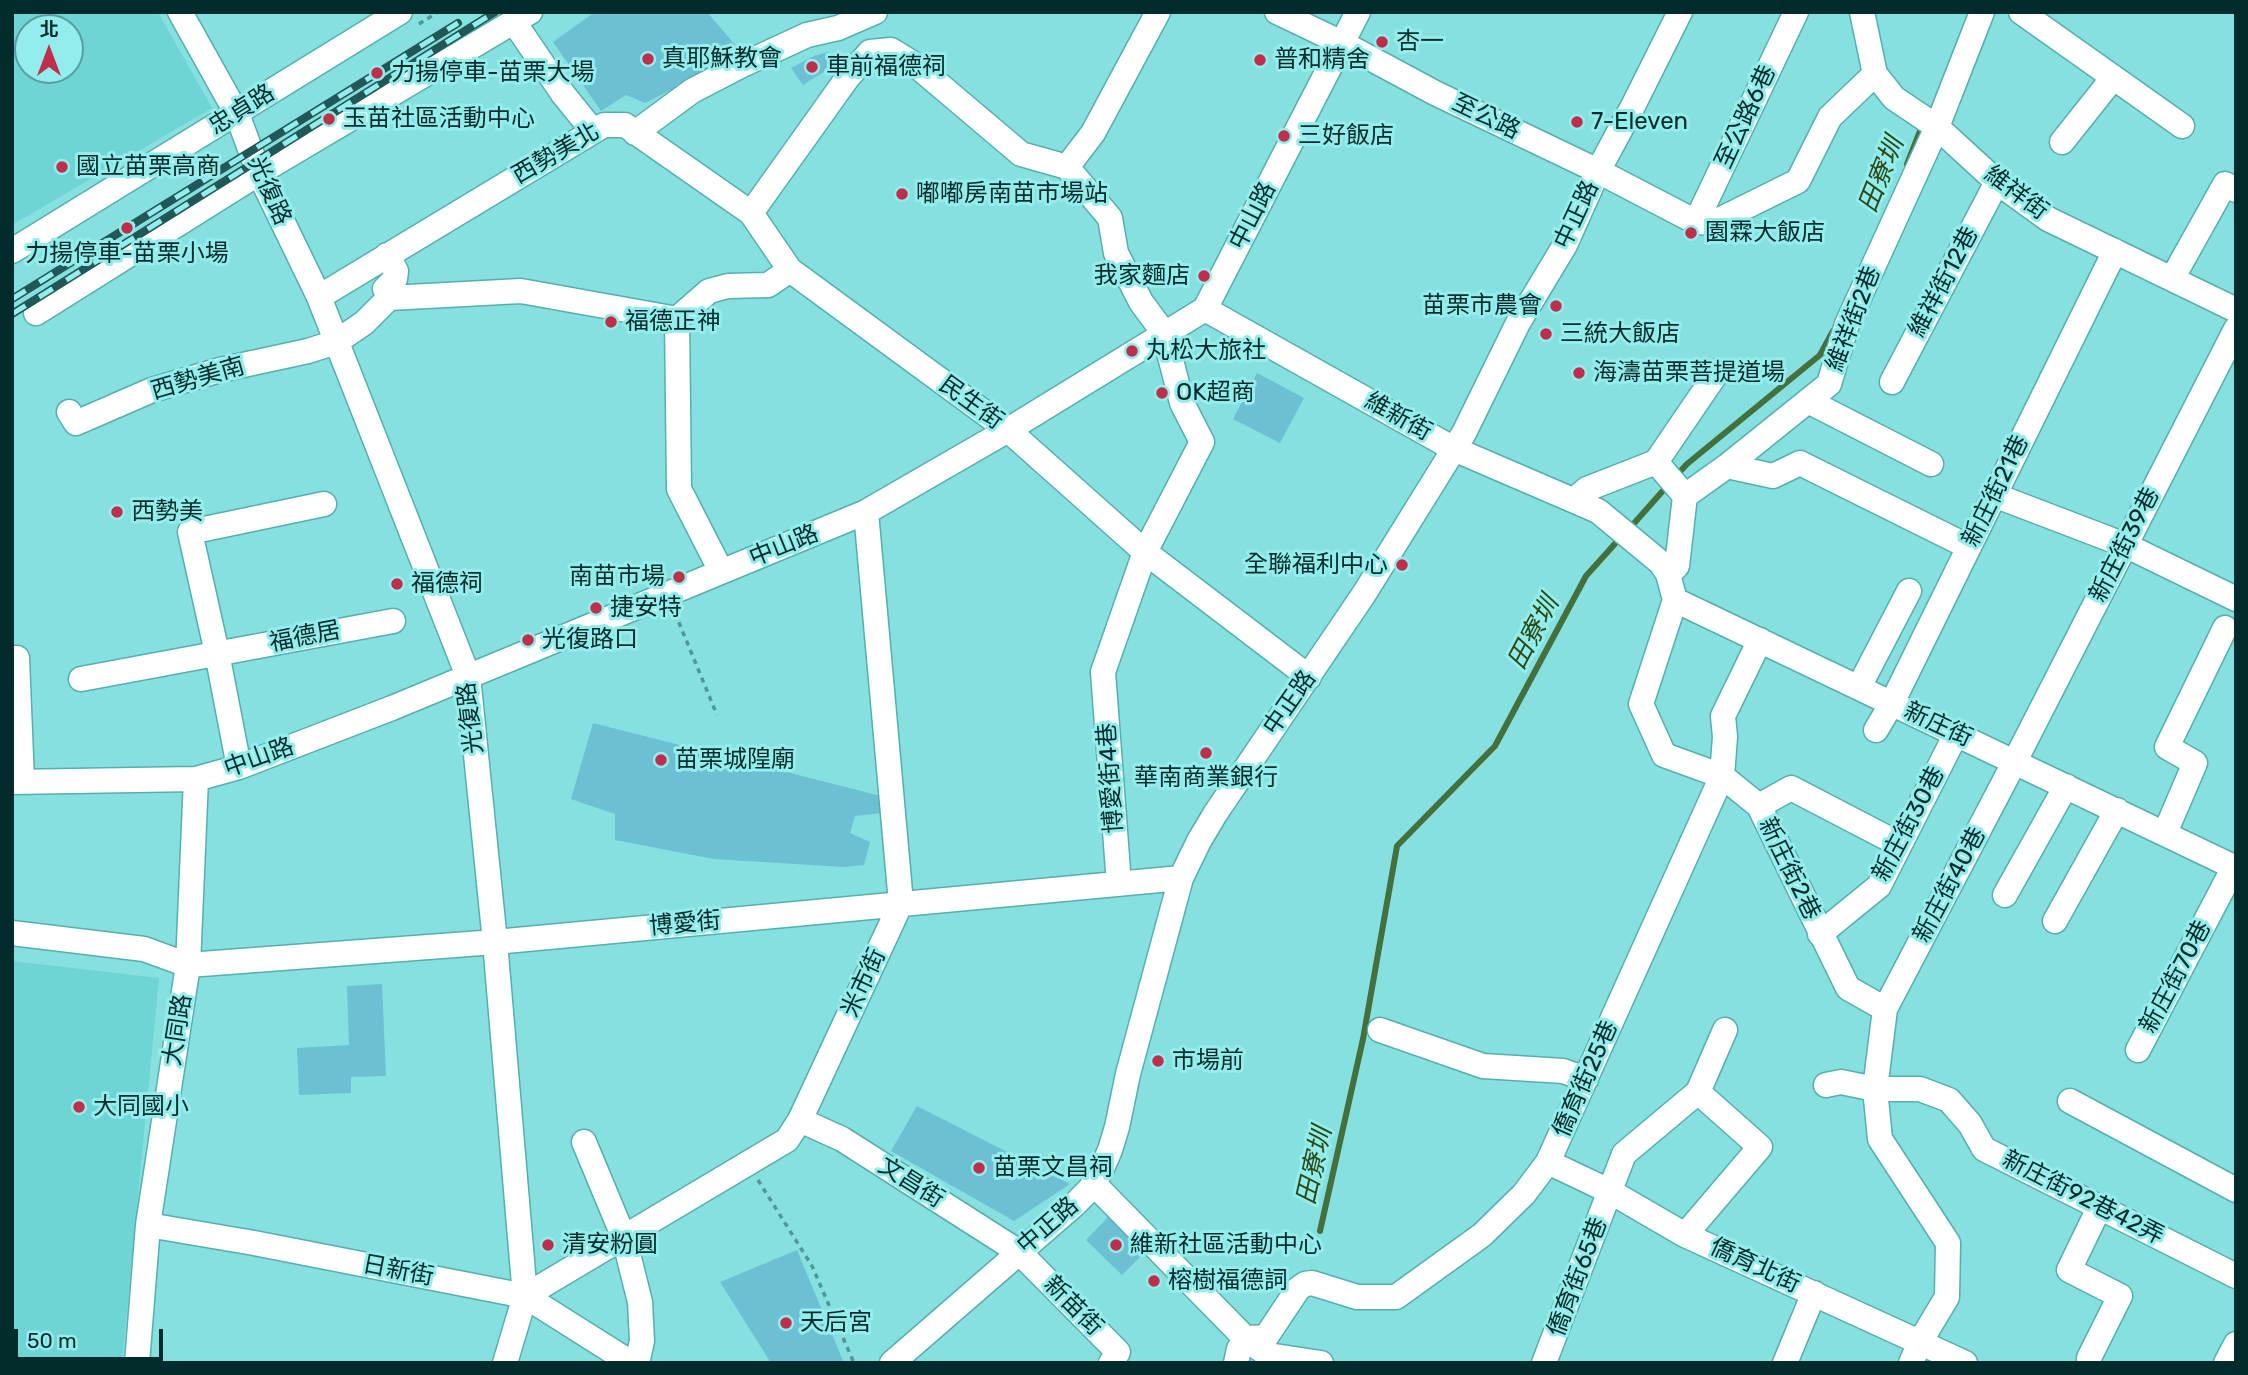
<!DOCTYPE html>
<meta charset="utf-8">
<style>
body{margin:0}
#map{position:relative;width:2248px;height:1375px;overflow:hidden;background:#86e0df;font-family:Rubik,"Noto Sans TC",sans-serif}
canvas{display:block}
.frame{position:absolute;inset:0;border:14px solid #022b2b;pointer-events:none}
.north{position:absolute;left:14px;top:14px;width:70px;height:70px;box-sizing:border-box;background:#93edec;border:2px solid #599f9f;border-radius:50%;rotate:0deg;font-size:19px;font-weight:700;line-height:28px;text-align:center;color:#022b2b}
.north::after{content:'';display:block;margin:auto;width:24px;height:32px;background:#bf2e4b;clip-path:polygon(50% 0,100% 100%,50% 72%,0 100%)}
.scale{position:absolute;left:14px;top:1329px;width:149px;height:32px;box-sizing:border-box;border:4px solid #022b2b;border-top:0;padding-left:9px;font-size:21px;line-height:24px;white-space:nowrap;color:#022b2b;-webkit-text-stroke:5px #93edec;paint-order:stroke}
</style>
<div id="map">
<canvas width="2248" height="1375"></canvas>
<div class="frame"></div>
<div class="north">北</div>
<div class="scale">50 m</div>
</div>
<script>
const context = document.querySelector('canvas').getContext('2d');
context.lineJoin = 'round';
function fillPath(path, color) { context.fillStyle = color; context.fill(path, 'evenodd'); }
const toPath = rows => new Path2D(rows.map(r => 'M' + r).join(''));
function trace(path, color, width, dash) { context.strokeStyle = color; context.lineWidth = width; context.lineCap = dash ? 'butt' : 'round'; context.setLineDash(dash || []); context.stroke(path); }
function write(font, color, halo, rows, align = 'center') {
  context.font = font + ' Rubik,"Noto Sans TC",sans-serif'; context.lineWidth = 6; context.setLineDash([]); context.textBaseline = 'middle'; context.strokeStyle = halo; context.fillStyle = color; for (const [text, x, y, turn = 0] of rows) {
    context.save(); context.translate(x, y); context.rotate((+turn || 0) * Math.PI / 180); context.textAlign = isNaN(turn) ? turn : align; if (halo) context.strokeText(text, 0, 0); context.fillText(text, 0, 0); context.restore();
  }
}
const built = toPath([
 [12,12,158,12,212,108,12,225],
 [28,28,70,28,70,70,28,70],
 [12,961,159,978,122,1363,12,1363]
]);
const stream = toPath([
 [1907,164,1922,126],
 [1675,477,1687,464,1820,355,1833,331],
 [1629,529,1668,485],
 [1320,1231,1363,1039,1397,846,1495,746,1586,576,1621,537]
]);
const building = toPath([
 [595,12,707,12,743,54,645,103,626,95,601,111,553,42],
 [828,52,833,66,803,85,791,68,814,56],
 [1257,373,1304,398,1280,443,1233,419],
 [593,723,885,797,883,813,855,816,850,833,870,842,864,865,843,867,714,859,615,840,615,814,571,799],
 [382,984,386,1076,351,1077,351,1093,299,1095,297,1048,349,1045,347,986],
 [917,1106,1070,1184,1014,1221,891,1151],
 [1110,1215,1147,1250,1122,1275,1086,1240],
 [797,1250,844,1363,771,1363,720,1282]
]);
const path = toPath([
 [419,24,438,12],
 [675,613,717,715],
 [758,1180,812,1266,854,1363]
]);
const minor = toPath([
 [180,12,237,114,259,173,319,297,468,676,495,942,525,1296,505,1363],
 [1277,12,1342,43,1435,93,1598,171,1696,222,1713,223,1798,181,1830,117,1875,74],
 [1862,12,1875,74,1894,98,1937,127,1997,182,2048,219,2236,310],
 [2021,12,2182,126],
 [514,22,563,94,593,131],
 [635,133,692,91,740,66,807,35,838,28,875,12],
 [2062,142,2113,78],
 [1067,167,1110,218,1116,253,1141,302,1164,333,1182,403,1202,442,1145,552,1103,672,1119,884],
 [751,213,848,77,870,52,891,50,917,66,1021,154,1067,167,1093,133,1158,12],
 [1696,222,1796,12],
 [12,251,400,12],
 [387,255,396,271,395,279,385,289,389,298],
 [2172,279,2225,184,2236,190],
 [319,297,604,125,625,125,751,213,790,270,1008,430,1145,552,1309,677],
 [1205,309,1454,449,1598,511,1661,563,1668,574,1675,600,2236,868],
 [36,313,259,173,530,12],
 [677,319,679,489,721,571],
 [677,319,709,291,728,286,768,285,790,270],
 [1892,382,1997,182],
 [1808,401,1931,464],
 [69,412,76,423,152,390,220,370,308,351,336,342,364,323,389,298,521,291,677,319],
 [1656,462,1685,496],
 [1727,466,1773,476,1800,463,1969,547],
 [1994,495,2125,545,2236,599],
 [1574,500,1587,489,1656,462,1718,371],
 [1668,574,1677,566,1685,496,1727,466,1829,384,1847,324,1937,127,1982,12],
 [1675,600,1641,704,1664,755,1722,776,1759,806,1848,988,1885,1009],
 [12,658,17,658,22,781],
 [81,679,393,621],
 [1859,687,1909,591],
 [1876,730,1892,703,2115,251],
 [239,767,217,653,190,532,324,504],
 [12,782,196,779,239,767,392,708,866,512,1008,430,1205,309,1358,12],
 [1759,806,1791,788,1889,839],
 [2165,833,2195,763,2167,747,2225,628],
 [2005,895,2066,786],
 [2055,921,2117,810],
 [12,933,144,949,188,965,495,942,1181,878],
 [1820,934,1879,886,1956,734],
 [1380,1030,1483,1066,1563,1071,1586,1079],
 [2138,1050,2234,867],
 [1826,1085,1841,1082,1875,1089,1920,1089,1949,1100,1970,1124,1984,1149,2236,1276],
 [2070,1101,2236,1190],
 [800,1120,842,1139,1019,1252,1118,1352,1111,1363],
 [584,1142,624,1238,640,1302,642,1341,637,1363],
 [1548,1162,1611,1192,1685,1235,1965,1363],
 [1093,1183,1245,1338,1268,1355,1321,1363],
 [148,1225,254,1243,525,1296,631,1363],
 [1685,1235,1760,1147,1698,1092],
 [525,1296,787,1140,800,1120,901,903,866,512],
 [2089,1358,2120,1296,2069,1270,2100,1206],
 [137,1363,148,1225,188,965,196,779],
 [892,1363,1074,1205,1090,1189,1101,1171,1110,1150,1117,1127,1128,1074,1181,878,1199,841,1215,814,1364,594,1464,433,1518,323,1565,245,1598,171,1632,108,1680,12],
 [1236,1363,1239,1349,1245,1338,1266,1337,1298,1289,1305,1284,1312,1283,1357,1297,1396,1297,1482,1235,1524,1194,1548,1162,1722,776,1725,737,1723,716,1760,640],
 [1544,1363,1624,1154,1698,1092,1725,1030],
 [1785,1363,1814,1293],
 [1911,1363,1920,1342,1947,1297,1948,1243,1880,1139,1875,1089,1885,1009,2015,761,2236,329],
 [2226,1363,2236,1344]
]);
const rail = toPath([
 [12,299,458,23],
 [12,314,495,12]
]);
const markers = [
 [1382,42,7,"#bf2e4b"],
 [648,59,7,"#bf2e4b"],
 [1260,60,7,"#bf2e4b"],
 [812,67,7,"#bf2e4b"],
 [377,73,7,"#bf2e4b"],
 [329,119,7,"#bf2e4b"],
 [1577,122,7,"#bf2e4b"],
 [1284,136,7,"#bf2e4b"],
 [62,167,7,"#bf2e4b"],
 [902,194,7,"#bf2e4b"],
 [127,228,7,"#bf2e4b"],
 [1691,233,7,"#bf2e4b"],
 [1204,276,7,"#bf2e4b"],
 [1556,306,7,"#bf2e4b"],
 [611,322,7,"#bf2e4b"],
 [1546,334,7,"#bf2e4b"],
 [1132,351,7,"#bf2e4b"],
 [1579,373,7,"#bf2e4b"],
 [1162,393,7,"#bf2e4b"],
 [117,512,7,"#bf2e4b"],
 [1402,565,7,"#bf2e4b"],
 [679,577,7,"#bf2e4b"],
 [397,584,7,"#bf2e4b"],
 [596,608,7,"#bf2e4b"],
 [528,640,7,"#bf2e4b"],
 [1206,753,7,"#bf2e4b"],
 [661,760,7,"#bf2e4b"],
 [1158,1061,7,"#bf2e4b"],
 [79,1107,7,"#bf2e4b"],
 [979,1168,7,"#bf2e4b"],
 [548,1245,7,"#bf2e4b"],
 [1116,1245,7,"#bf2e4b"],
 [1154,1281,7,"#bf2e4b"],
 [786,1323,7,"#bf2e4b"]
];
const poiNames = [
 ["杏一",1396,42],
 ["真耶穌教會",662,59],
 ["普和精舍",1274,60],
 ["車前福德祠",826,67],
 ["力揚停車-苗栗大場",391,73],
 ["玉苗社區活動中心",343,119],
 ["7-Eleven",1591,122],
 ["三好飯店",1298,136],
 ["國立苗栗高商",76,167],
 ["嘟嘟房南苗市場站",916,194],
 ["園霖大飯店",1705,233],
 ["力揚停車-苗栗小場",127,254,"center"],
 ["我家麵店",1190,276,"right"],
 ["苗栗市農會",1542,306,"right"],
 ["福德正神",625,322],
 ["三統大飯店",1560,334],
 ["丸松大旅社",1146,351],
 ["海濤苗栗菩提道場",1593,373],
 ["OK超商",1176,393],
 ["西勢美",131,512],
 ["全聯福利中心",1388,565,"right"],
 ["南苗市場",665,577,"right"],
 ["福德祠",411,584],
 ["捷安特",610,608],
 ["光復路口",542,640],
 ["苗栗城隍廟",675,760],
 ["華南商業銀行",1206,778,"center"],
 ["市場前",1172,1061],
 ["大同國小",93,1107],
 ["苗栗文昌祠",993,1168],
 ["清安粉圓",562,1245],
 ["維新社區活動中心",1130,1245],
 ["榕樹福德詞",1168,1281],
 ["天后宮",800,1323]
];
const streetNames = [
 ["忠貞路",242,110,-32],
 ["至公路",1486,117,26],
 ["至公路6巷",1746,117,-65],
 ["西勢美北",556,154,-30],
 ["光復路",269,191,66],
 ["維祥街",2016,193,37],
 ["中正路",1577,215,-65],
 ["中山路",1253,216,-63],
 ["維祥街12巷",1944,282,-62],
 ["維祥街2巷",1854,319,-69],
 ["西勢美南",198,379,-16],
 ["民生街",971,403,36],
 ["維新街",1398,417,29],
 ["新庄街21巷",1996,491,-64],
 ["新庄街39巷",2125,545,-63],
 ["中山路",784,546,-22],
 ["福德居",305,637,-11],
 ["中正路",1290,703,-55],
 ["光復路",471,718,-97],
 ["新庄街",1938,725,25],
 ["中山路",259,758,-20],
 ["博愛街4巷",1111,778,-94],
 ["新庄街30巷",1909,824,-62],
 ["新庄街2巷",1789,869,64],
 ["新庄街40巷",1950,885,-62],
 ["博愛街",685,924,-5],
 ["新庄街70巷",2176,977,-62],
 ["米市街",864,983,-65],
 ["大同路",178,1030,-81],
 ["僑育街25巷",1586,1079,-66],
 ["文昌街",911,1183,32],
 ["新庄街92巷42弄",2083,1198,27],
 ["中正路",1048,1226,-41],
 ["僑育北街",1755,1266,25],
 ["日新街",398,1271,11],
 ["僑育街65巷",1578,1277,-69],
 ["新苗街",1073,1306,45]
];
const waterNames = [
 ["田寮圳",1882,175,-68],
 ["田寮圳",1534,633,-62],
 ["田寮圳",1315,1166,-77]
];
fillPath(built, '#6ed5d4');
trace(stream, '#43703c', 6);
fillPath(building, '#6dc0d4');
trace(minor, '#55afae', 27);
trace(path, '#519797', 3.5, [5, 5]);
trace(minor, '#fff', 24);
trace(rail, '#225757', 8);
trace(rail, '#93edec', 5, [16]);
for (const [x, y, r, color] of markers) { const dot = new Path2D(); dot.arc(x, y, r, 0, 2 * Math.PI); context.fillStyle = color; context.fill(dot); trace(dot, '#93edec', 2.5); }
write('24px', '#022b2b', '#93edec', poiNames, 'left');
write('24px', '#022b2b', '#93edec', streetNames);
write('italic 26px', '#2a4915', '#93edec', waterNames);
</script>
